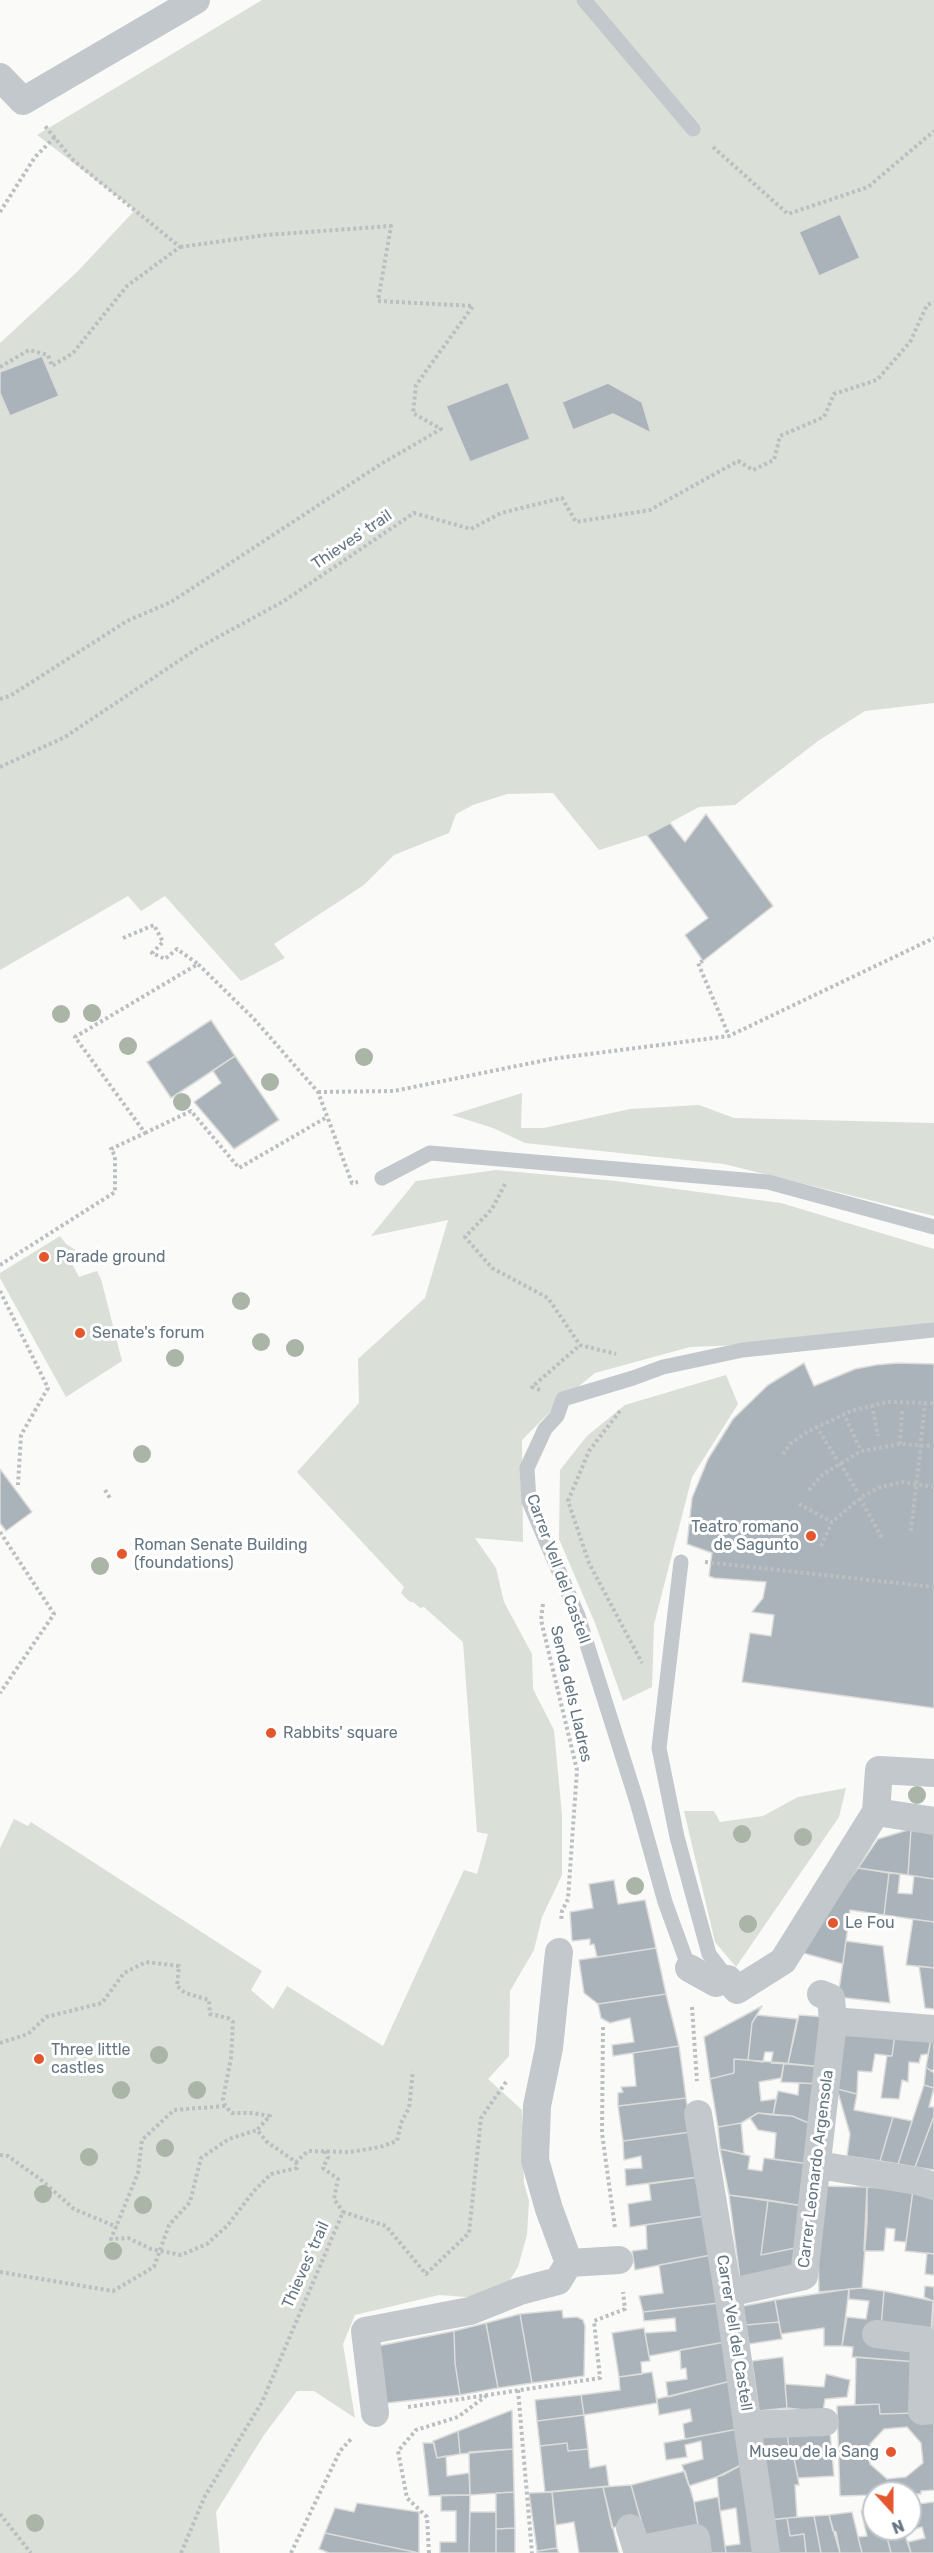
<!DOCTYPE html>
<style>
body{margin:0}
#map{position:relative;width:934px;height:2553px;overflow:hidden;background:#fafaf8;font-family:Rubik,sans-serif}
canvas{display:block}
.north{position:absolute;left:862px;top:2481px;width:60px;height:60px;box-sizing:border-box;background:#fff;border:2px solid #c1c8cd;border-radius:50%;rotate:159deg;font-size:16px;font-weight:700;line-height:24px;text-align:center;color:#657683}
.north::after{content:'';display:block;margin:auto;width:21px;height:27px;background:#e4572e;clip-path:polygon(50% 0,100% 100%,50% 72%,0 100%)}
</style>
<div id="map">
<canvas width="934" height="2553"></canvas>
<div class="north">N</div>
</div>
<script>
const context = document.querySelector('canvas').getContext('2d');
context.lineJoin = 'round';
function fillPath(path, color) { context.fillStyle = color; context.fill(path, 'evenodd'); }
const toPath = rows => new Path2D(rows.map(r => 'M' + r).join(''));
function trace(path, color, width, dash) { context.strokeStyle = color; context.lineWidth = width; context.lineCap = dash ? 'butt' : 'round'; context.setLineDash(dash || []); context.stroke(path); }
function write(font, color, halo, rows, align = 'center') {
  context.font = font + ' Rubik,sans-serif'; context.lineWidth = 6; context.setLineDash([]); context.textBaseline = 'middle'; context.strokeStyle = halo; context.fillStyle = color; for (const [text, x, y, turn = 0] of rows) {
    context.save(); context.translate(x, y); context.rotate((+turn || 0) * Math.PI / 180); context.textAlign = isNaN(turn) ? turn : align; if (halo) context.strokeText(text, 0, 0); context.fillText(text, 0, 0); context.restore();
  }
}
const green = toPath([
 [262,0,934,0,934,703,865,711,818,741,735,805,699,807,647,835,599,850,553,793,507,794,473,805,456,814,449,833,394,855,364,885,274,944,285,958,241,981,165,896,141,911,128,896,0,970,0,343,78,271,135,210,37,135],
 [522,1093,521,1128,544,1128,630,1109,699,1105,734,1118,934,1123,934,1216,724,1164,525,1143,493,1128,452,1115],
 [496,1170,616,1181,781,1203,934,1249,934,1332,789,1343,690,1347,595,1373,563,1399,522,1440,523,1542,475,1538,496,1568,504,1602,532,1654,533,1689,554,1730,562,1815,562,1875,542,1917,534,1950,510,1991,509,2056,488,2079,522,2110,524,2183,529,2201,527,2235,518,2267,505,2288,480,2298,439,2295,355,2315,343,2344,355,2418,314,2391,297,2391,264,2435,216,2512,220,2553,0,2553,0,1848,14,1819,28,1826,31,1822,262,1971,251,1990,273,2009,287,1986,383,2046,464,1870,477,1874,488,1834,477,1832,463,1642,424,1607,420,1608,413,1602,410,1602,401,1593,404,1587,297,1472,359,1403,358,1359,425,1298,448,1220,371,1236,416,1181],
 [60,1236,66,1244,82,1254,71,1262,79,1277,97,1271,101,1279,122,1361,66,1397,0,1278,0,1273],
 [726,1375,738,1404,692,1477,654,1624,652,1687,623,1701,595,1623,559,1539,560,1470,587,1436,625,1405],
 [846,1788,839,1817,736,1967,715,1942,684,1811,714,1811,720,1822,763,1816,798,1797]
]);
const building = toPath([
 [840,214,860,258,819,276,799,232,840,214],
 [42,356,59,396,10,416,0,393,0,372,42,356],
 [508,382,530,439,470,462,446,406,508,382],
 [608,383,642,402,651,433,613,414,573,430,562,402,608,383],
 [706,814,773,906,703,961,685,935,708,918,647,835,670,823,685,842,706,814],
 [211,1020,235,1056,171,1098,147,1062,211,1020],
 [235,1056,279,1120,234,1149,194,1102,221,1083,213,1071,235,1056],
 [804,1363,814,1386,855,1369,876,1365,897,1363,934,1364,934,1708,742,1682,750,1633,771,1636,774,1615,752,1612,763,1598,766,1582,714,1578,709,1576,712,1553,687,1544,692,1498,708,1459,733,1419,768,1385,804,1363],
 [0,1469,32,1512,6,1531,0,1523,0,1469],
 [911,1829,908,1875,858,1868,878,1839,911,1829],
 [911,1829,934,1833,934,1879,908,1875,911,1829],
 [858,1868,889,1873,884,1915,850,1910,843,1964,796,1951,858,1868],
 [889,1873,900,1874,898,1893,912,1894,914,1876,934,1879,934,1922,884,1915,889,1873],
 [614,1880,618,1904,645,1900,656,1948,597,1957,594,1944,590,1945,590,1939,572,1941,570,1912,593,1908,589,1884,614,1880],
 [913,1919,934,1922,934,1968,906,1965,913,1919],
 [846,1941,883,1946,890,2003,838,1997,846,1941],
 [656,1948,666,1994,598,2004,584,1993,579,1960,656,1948],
 [919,1966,934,1968,934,2009,925,2008,919,1966],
 [666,1994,679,2046,613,2056,612,2045,634,2042,630,2018,610,2023,601,2018,598,2004,666,1994],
 [762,2006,752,2023,748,2060,734,2059,734,2073,710,2079,704,2037,762,2006],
 [757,2015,797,2019,788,2064,771,2063,773,2052,765,2052,763,2062,748,2060,752,2023,757,2015],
 [799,2015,825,2017,823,2067,788,2064,799,2015],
 [840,2025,895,2035,892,2056,875,2054,872,2072,858,2071,857,2094,837,2089,840,2025],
 [895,2035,931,2039,928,2054,921,2055,919,2063,909,2062,908,2082,902,2080,899,2099,881,2098,887,2056,892,2056,895,2035],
 [931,2039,934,2040,934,2069,931,2071,926,2067,931,2039],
 [679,2046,686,2098,618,2106,618,2093,623,2092,621,2087,636,2086,633,2053,679,2046],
 [734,2059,784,2063,781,2078,759,2082,761,2101,776,2099,773,2115,758,2113,741,2123,718,2127,710,2079,734,2073,734,2059],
 [784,2063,823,2067,822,2084,781,2082,784,2063],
 [926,2067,934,2073,934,2088,924,2085,926,2067],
 [799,2083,822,2084,816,2126,792,2116,773,2115,778,2091,798,2095,799,2083],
 [924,2085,934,2088,929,2107,934,2107,934,2116,915,2167,898,2164,924,2085],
 [837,2089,857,2094,854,2110,893,2117,880,2161,847,2156,850,2134,837,2089],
 [686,2098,691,2132,623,2141,618,2106,686,2098],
 [758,2113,792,2116,816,2126,809,2164,774,2159,776,2133,758,2130,750,2118,758,2113],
 [934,2116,934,2170,915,2167,934,2116],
 [893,2117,912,2121,898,2164,880,2161,893,2117],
 [741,2123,744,2154,720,2149,718,2127,741,2123],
 [691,2132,699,2177,626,2186,625,2169,642,2168,641,2156,624,2160,623,2141,691,2132],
 [720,2149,750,2156,748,2169,762,2171,764,2158,809,2164,803,2206,729,2195,720,2149],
 [699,2177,705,2216,630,2227,628,2204,651,2200,649,2184,699,2177],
 [820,2186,867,2187,867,2221,862,2288,819,2292,817,2210,820,2186],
 [867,2187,913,2190,906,2242,894,2241,895,2229,886,2228,884,2251,864,2251,867,2187],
 [913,2190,934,2196,934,2254,905,2251,913,2190],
 [729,2195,768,2200,761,2255,800,2247,799,2269,740,2279,729,2195],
 [768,2200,803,2206,800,2247,761,2255,768,2200],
 [705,2216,711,2255,635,2270,632,2251,647,2249,646,2225,705,2216],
 [927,2253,934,2254,934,2275,925,2274,927,2253],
 [711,2255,719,2303,643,2312,639,2296,663,2293,659,2265,711,2255],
 [925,2286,934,2287,934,2402,929,2396,933,2301,924,2297,925,2286],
 [862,2288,884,2291,881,2328,917,2344,917,2362,852,2357,853,2347,842,2346,847,2317,866,2319,869,2301,849,2299,849,2289,862,2288],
 [849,2289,842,2346,824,2346,824,2328,781,2334,775,2300,849,2289],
 [884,2291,933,2301,931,2333,881,2328,884,2291],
 [775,2300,779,2322,746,2325,743,2306,775,2300],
 [719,2303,725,2342,649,2356,645,2333,676,2331,675,2318,644,2321,643,2312,719,2303],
 [562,2310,563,2318,577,2317,583,2320,585,2326,584,2376,532,2383,520,2314,562,2310],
 [520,2314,532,2383,498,2388,486,2323,520,2314],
 [779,2322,782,2339,749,2344,746,2325,779,2322],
 [486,2323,498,2388,460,2395,455,2363,454,2331,486,2323],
 [644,2328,650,2361,641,2362,642,2374,619,2377,612,2333,644,2328],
 [454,2331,455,2363,460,2395,378,2404,373,2347,454,2331],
 [725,2342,731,2381,668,2397,666,2382,687,2379,686,2368,681,2369,680,2350,725,2342],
 [783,2357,787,2408,759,2411,752,2361,783,2357],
 [856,2357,917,2362,915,2413,880,2414,879,2404,855,2405,856,2357],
 [652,2372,657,2403,584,2415,581,2395,620,2390,619,2377,652,2372],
 [826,2374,850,2380,847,2397,825,2399,823,2412,787,2408,785,2384,824,2387,826,2374],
 [731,2381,738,2429,685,2439,683,2424,692,2421,690,2409,659,2415,657,2399,731,2381],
 [581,2395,584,2415,537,2421,535,2400,581,2395],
 [879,2404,880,2414,915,2413,934,2416,934,2490,921,2491,921,2494,874,2493,874,2495,840,2496,837,2406,879,2404],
 [512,2410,513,2449,460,2454,458,2431,512,2410],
 [584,2415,588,2449,568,2451,567,2443,540,2446,537,2421,584,2415],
 [907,2427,921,2443,923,2463,906,2477,887,2479,870,2464,870,2444,884,2429,907,2427],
 [738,2429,745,2463,723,2475,689,2486,682,2465,703,2459,701,2441,685,2445,687,2457,666,2460,664,2443,738,2429],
 [458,2431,460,2454,437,2458,433,2441,458,2431],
 [787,2432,789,2449,792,2449,798,2478,799,2485,795,2485,797,2517,770,2520,759,2453,775,2452,775,2445,757,2448,755,2437,787,2432],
 [787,2432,830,2432,834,2476,798,2478,792,2449,789,2449,787,2432],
 [423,2443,434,2443,437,2458,446,2456,447,2476,469,2473,470,2495,429,2496,423,2443],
 [567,2443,568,2451,588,2449,590,2468,606,2465,609,2486,545,2492,540,2446,567,2443],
 [513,2449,514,2492,470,2495,469,2452,513,2449],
 [745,2463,758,2553,726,2553,725,2546,740,2544,736,2508,720,2511,717,2477,745,2463],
 [685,2471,694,2502,699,2530,647,2542,631,2485,685,2471],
 [631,2485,641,2520,612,2528,603,2487,631,2485],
 [603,2487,619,2553,579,2553,574,2522,556,2525,552,2492,603,2487],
 [514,2492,515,2528,496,2529,496,2493,514,2492],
 [552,2492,557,2548,537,2551,529,2493,552,2492],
 [441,2495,470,2495,469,2553,440,2553,440,2542,456,2542,456,2511,441,2511,441,2495],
 [718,2497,726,2553,703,2553,694,2502,718,2497],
 [934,2502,934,2553,911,2553,903,2529,910,2529,910,2517,920,2514,918,2504,934,2502],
 [357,2503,419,2512,419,2553,325,2533,335,2508,354,2512,357,2503],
 [918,2504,920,2514,910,2517,910,2505,918,2504],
 [874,2510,874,2529,885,2529,891,2553,862,2553,858,2537,867,2536,861,2511,874,2510],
 [470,2512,496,2512,496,2553,469,2553,470,2512],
 [852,2512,862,2553,840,2553,829,2515,852,2512],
 [829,2515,833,2531,836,2532,840,2553,821,2553,814,2516,829,2515],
 [814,2516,821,2553,806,2553,804,2534,790,2536,787,2518,814,2516],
 [787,2518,790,2536,804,2534,806,2553,776,2553,770,2520,787,2518],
 [922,2527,925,2538,908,2542,911,2553,891,2553,885,2529,903,2529,904,2532,922,2527],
 [515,2528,515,2553,496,2553,496,2529,515,2528],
 [325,2533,419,2553,329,2553,319,2549,325,2533],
 [557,2548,559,2553,537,2553,537,2551,557,2548]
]);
const path = toPath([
 [713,147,788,214,868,187,934,131],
 [0,212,35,157,55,137],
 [0,367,29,350,48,355,52,366,73,353,127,286,180,247,73,160,45,126],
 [0,699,10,696,127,621,171,602,381,464,441,429,413,413,416,385,473,306,378,301,391,226,266,235,180,247],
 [0,767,65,737,198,648,284,601,414,513,471,529,501,513,562,498,576,522,650,510,738,461,753,470,774,460,780,436,824,417,834,394,877,380,910,342,927,305,934,302],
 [123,938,154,925,163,942,152,953,165,959,177,949,198,964],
 [703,961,698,963,729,1036],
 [318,1092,394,1091,551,1059,729,1036,934,938],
 [145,1133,191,1111,239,1168,327,1117],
 [505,1184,492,1209,465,1237,492,1268,548,1298,580,1345,616,1354],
 [0,1265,115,1192,115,1156,111,1149,145,1133,75,1037,198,964,254,1019,318,1092,352,1183,358,1182],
 [0,1291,48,1388,21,1435,18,1485],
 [540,1390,532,1387,580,1345],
 [872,1405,878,1436],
 [620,1411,589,1451,568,1501,589,1563,642,1663],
 [846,1418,861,1451],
 [816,1426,838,1461],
 [921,1441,925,1403],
 [900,1444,902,1409],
 [783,1454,790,1444,807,1432,851,1411,887,1402,934,1403],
 [840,1463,858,1493],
 [105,1490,111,1500],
 [809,1490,822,1475,861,1451,900,1444,934,1446],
 [860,1498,882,1538],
 [799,1504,832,1522],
 [911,1531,921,1444],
 [0,1532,54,1614,0,1693],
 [821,1546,832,1522,863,1496,881,1487,902,1482,934,1487],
 [705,1562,934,1587],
 [543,1604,541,1620,577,1770,568,1899,562,1911,561,1921],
 [692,2007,697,2081],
 [603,2027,602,2133,615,2228],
 [0,2043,28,2034,46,2017,102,2003,124,1973,146,1962,179,1966,177,1986,185,1993,209,2000,210,2014,228,2018,233,2022,231,2058,223,2099,225,2106,232,2113,253,2113,270,2116,257,2130,267,2142,296,2162,308,2151,350,2152,380,2147,397,2141,401,2123,409,2108,413,2071],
 [225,2106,174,2110,142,2140,138,2173,111,2239,128,2238,151,2249,181,2255,207,2244,227,2226,254,2191,271,2174,297,2168,296,2162],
 [325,2151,328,2157,323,2168,338,2179,334,2199,343,2212],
 [0,2155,8,2156,40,2179,74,2209,117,2227],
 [0,2272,113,2291,154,2267,169,2225,190,2202,201,2158,229,2139,257,2130],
 [518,2390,532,2553],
 [408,2407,600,2378,594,2321,625,2309,623,2292],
 [0,2514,31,2553],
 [181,2553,205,2496,262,2402,343,2212,386,2226,426,2274,469,2233,481,2118,506,2082],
 [291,2553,340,2451,352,2438],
 [429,2553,427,2517,407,2498,398,2451,416,2430,458,2417,486,2396]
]);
const lane = toPath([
 [584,0,693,129],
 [382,1178,430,1153,768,1182,934,1227],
 [681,1562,659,1748,677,1837,709,1954,728,1979],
 [689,1968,665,1902,637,1802,578,1616,529,1501,527,1468,545,1429,557,1416,563,1399,633,1378,663,1367,743,1350,934,1330]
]);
const street = toPath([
 [0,77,23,101,196,0],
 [876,1812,934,1821],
 [559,1952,549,2048,537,2106,535,2160,549,2209,569,2263],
 [689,1968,716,1983,728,1979,737,1990,783,1961,876,1812,879,1770,934,1773],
 [821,1994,831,1998,833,2021,934,2029],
 [698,2114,728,2293,766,2553],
 [818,2165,917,2181,934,2186],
 [569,2263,619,2260],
 [728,2293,804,2276,833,2021],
 [876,2334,924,2340,922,2411,934,2410],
 [375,2413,365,2331,470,2311,520,2291,558,2281,569,2263],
 [747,2425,825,2422],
 [630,2528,637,2550,696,2538,698,2553]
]);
const trees = [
 [92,1013],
 [61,1014],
 [128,1046],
 [364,1057],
 [270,1082],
 [182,1102],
 [241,1301],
 [261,1342],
 [295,1348],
 [175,1358],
 [142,1454],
 [100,1566],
 [917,1795],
 [742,1834],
 [803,1837],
 [635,1886],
 [748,1924],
 [159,2055],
 [121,2090],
 [197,2090],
 [165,2148],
 [89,2157],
 [43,2194],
 [143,2205],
 [113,2251],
 [35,2523]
];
const markers = [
 [44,1257,6,"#e4572e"],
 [80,1333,6,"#e4572e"],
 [811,1536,6,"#e4572e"],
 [122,1554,6,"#e4572e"],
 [271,1733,6,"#e4572e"],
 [833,1923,6,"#e4572e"],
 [39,2059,6,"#e4572e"],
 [891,2452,6,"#e4572e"]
];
const streetNames = [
 ["Thieves' trail",352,540,-34],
 ["Carrer Vell del Castell",558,1569,70],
 ["Senda dels Lladres",571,1694,77],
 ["Carrer Leonardo Argensola",816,2169,-83],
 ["Thieves' trail",306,2265,-66],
 ["Carrer Vell del Castell",734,2333,81]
];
const poiNames = [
 ["Parade ground",56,1257],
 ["Senate's forum",92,1333],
 ["Teatro romano",799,1527,"right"],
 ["de Sagunto",799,1545,"right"],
 ["Roman Senate Building",134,1545],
 ["(foundations)",134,1563],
 ["Rabbits' square",283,1733],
 ["Le Fou",845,1923],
 ["Three little",51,2050],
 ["castles",51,2068],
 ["Museu de la Sang",879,2452,"right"]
];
fillPath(green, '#dadfd7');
fillPath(building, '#aab3b9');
trace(building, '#dcdcda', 1.5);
trace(path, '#bbbfc2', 4, [3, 3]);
trace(lane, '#c3c8cc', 15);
trace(street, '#c3c8cc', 28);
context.fillStyle = '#aab4a7';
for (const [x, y] of trees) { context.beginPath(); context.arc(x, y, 9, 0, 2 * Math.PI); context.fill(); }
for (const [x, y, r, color] of markers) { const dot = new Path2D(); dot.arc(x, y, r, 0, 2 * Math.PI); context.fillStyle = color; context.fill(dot); trace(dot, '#fff', 2); }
write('16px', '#657683', '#fff', streetNames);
write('16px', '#657683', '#fff', poiNames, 'left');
</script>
